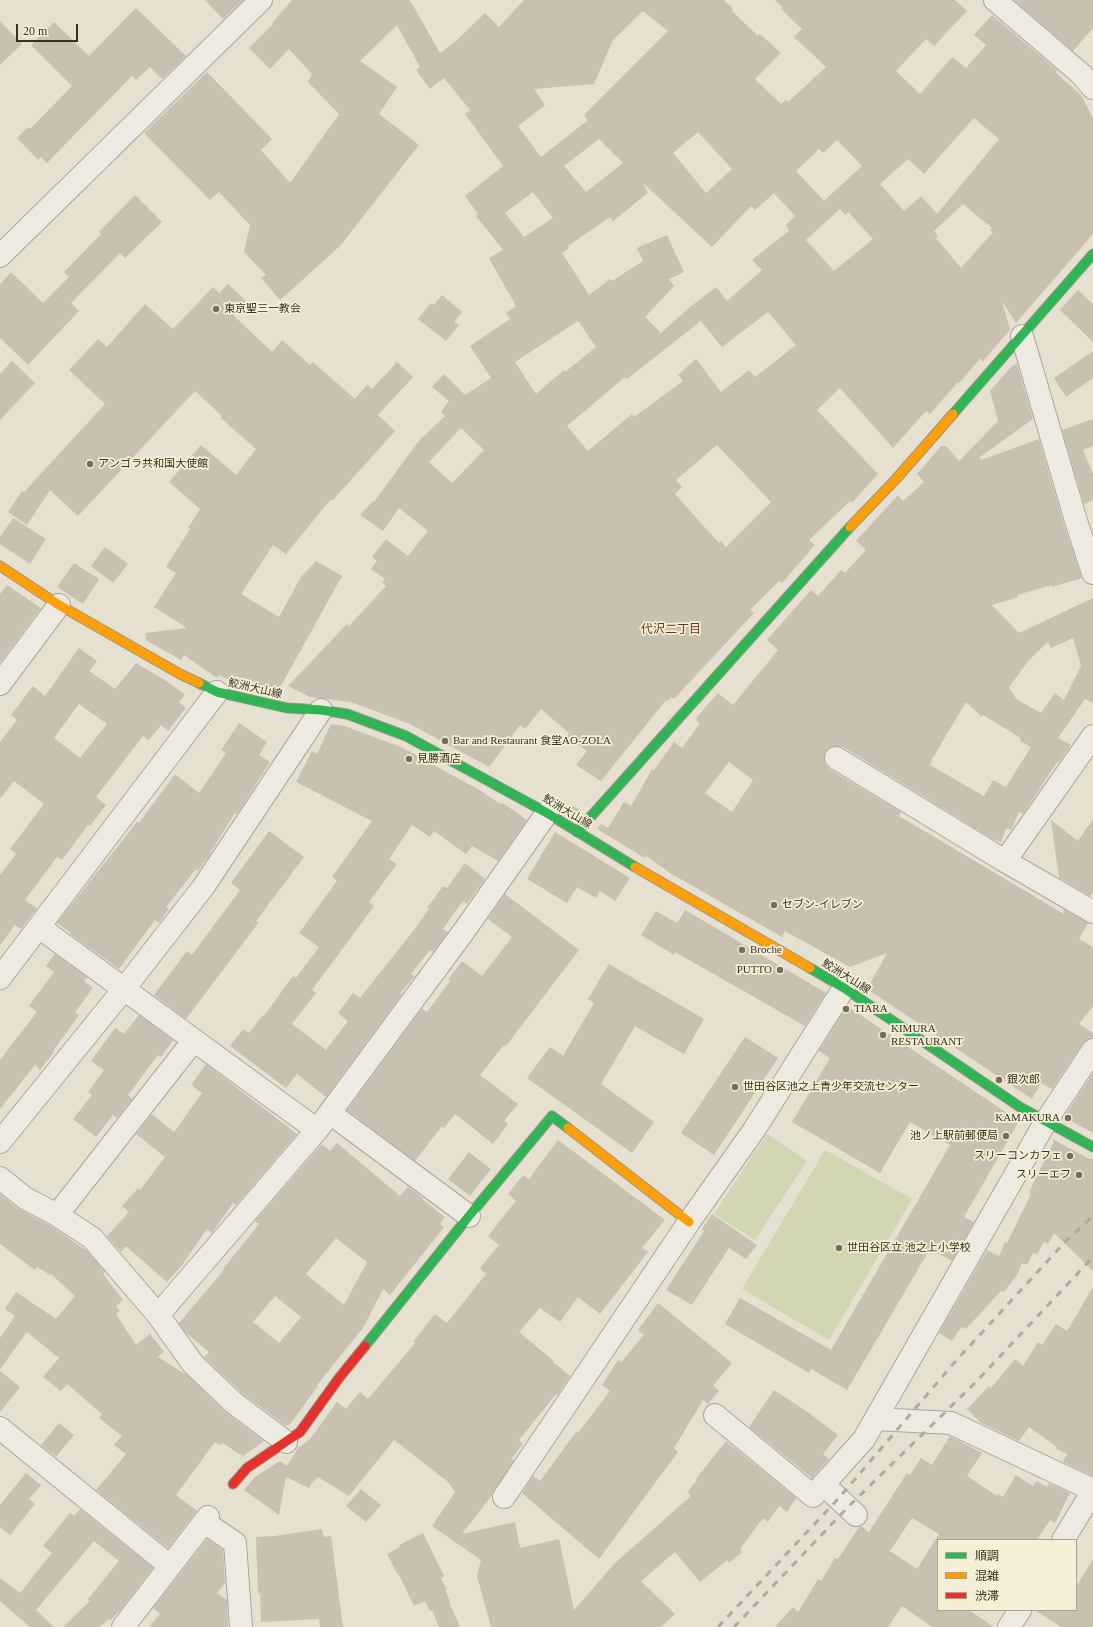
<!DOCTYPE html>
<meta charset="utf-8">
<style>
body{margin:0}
#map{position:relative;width:1093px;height:1627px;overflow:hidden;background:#e5e0cf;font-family:"Times New Roman","Noto Sans JP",serif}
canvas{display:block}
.legend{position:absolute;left:937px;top:1539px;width:140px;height:72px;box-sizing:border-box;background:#f5efd7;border:1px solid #aaa28e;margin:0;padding:5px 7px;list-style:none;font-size:12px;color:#3a2f20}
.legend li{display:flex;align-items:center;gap:8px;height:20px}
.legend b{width:20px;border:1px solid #aaa28e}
.scale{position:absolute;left:16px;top:24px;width:62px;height:18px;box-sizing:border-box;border:2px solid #3a2f20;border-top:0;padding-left:5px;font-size:12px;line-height:14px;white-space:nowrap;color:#3a2f20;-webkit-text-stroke:3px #f5efd7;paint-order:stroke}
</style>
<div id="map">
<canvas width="1093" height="1627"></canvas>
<ul class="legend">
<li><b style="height:5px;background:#30b455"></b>順調</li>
<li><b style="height:5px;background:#ff9f0a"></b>混雑</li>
<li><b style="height:5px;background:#e5322d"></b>渋滞</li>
</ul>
<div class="scale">20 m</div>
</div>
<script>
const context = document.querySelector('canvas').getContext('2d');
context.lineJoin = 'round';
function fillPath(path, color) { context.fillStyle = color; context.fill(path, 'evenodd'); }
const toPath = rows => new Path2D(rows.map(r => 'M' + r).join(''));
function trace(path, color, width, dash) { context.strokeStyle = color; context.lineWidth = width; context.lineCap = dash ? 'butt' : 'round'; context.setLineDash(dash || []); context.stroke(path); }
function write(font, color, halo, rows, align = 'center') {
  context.font = font + ' "Times New Roman","Noto Sans JP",serif'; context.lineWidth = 3.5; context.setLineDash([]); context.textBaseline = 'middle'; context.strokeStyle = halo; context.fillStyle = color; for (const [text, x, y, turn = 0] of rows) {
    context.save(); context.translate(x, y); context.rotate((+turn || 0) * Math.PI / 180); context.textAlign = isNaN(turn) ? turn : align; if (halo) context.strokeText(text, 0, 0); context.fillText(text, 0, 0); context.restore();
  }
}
const green = toPath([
 [767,1134,807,1161,755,1240,714,1214],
 [825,1150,912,1199,829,1340,742,1289]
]);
const building = toPath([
 [205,0,243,0,223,19],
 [292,0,410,0,440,53,455,42,485,13,499,27,524,0,724,0,733,9,732,11,758,36,760,34,781,53,755,79,781,104,786,100,788,102,826,67,794,37,802,29,781,9,783,8,775,0,955,0,967,11,934,46,926,39,896,71,920,94,952,57,966,68,986,45,974,35,992,15,1057,70,1056,73,1081,95,1093,118,1093,234,1016,323,1002,301,1010,330,982,362,981,358,959,383,958,382,930,414,926,411,893,448,840,388,817,410,878,474,852,503,850,501,809,540,815,545,782,583,779,581,750,610,754,613,674,699,671,697,668,701,666,700,601,781,576,765,587,751,567,737,569,733,541,709,525,729,520,725,489,767,410,724,351,702,310,697,288,686,347,624,349,626,386,586,382,582,385,579,371,569,377,561,372,557,386,539,408,556,428,531,399,508,383,531,360,515,373,501,374,502,418,442,445,416,441,412,449,401,432,387,444,374,465,395,491,378,470,346,510,319,506,313,516,306,489,258,503,250,476,216,478,214,465,196,503,166,465,114,470,110,444,78,430,89,416,70,420,67,397,25,360,61,397,87,379,114,419,145,340,246,280,300,261,278,266,275,244,252,250,225,219,192,210,200,144,133,207,72,272,139,261,150,290,183,339,114,308,82,312,74,289,49,270,69,249,48,273,24,272,23],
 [643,11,668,31,584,115,588,120,541,157,518,126,545,105,534,89,594,84,613,40],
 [974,118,999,139,937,214,921,196,904,211,880,184,908,159,924,174],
 [698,132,732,169,706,193,673,153],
 [599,139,623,163,586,192,564,166],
 [837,140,862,166,824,201,796,171,819,149,823,153],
 [643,183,712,247,751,206,755,210,774,193,795,216,786,225,789,231,752,260,762,270,727,301,716,287,690,307,661,333,645,317,674,286,669,279,684,272,667,235,637,248,643,261,612,281,610,279,589,295,562,253,569,248,568,246,610,217,613,221,648,193],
 [533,192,553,218,524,237,505,213],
 [963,204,992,228,990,230,993,232,961,268,936,238,938,236,934,231],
 [840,209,846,215,848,212,873,239,834,271,806,240],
 [768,312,796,345,755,377,749,370,721,392,696,359,678,375,683,381,634,417,632,414,588,451,567,426,625,377,627,379,701,321,722,347],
 [578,321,596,347,565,372,564,370,536,394,515,362],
 [461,428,484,450,452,483,429,462],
 [717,445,771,502,726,547,721,541,719,543,675,494,682,487,676,480],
 [1016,0,1093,0,1093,28,1073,51,1015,1],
 [136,8,186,56,162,79,150,67,136,80,132,76,47,163,41,157,38,160,17,138,28,127,30,129,72,86,31,45,54,22,89,56],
 [0,21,22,44,0,65],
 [135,195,162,222,125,258,120,253,71,303,79,311,28,365,0,338,0,284,11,272,43,303,69,277,64,272,101,234,99,232],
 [228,284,247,302,234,316,272,352,282,340,310,365,313,362,355,399,367,385,372,389,397,362,413,377,378,415,395,431,333,500,330,500,286,554,273,545,241,594,279,617,301,577,316,561,342,576,277,693,270,691,250,680,247,686,235,683,219,675,217,678,184,655,181,660,146,640,145,633,187,628,154,607,176,573,166,567,190,529,188,528,200,509,169,482,201,445,236,475,256,449,221,418,222,416,195,391,78,516,50,490,27,525,8,512,22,491,24,492,105,404,69,370,98,339,107,347,145,304,173,329,213,287,219,293],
 [1078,290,1093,304,1093,342,1060,310],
 [442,295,462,312,454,322,459,325,446,341,418,319,431,303,434,305],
 [1093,351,1093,378,1066,397,1054,378],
 [12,361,35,383,0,420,0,374],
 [1017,364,1033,419,980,457,981,460,1039,439,1064,525,1082,578,1052,587,1052,585,1017,595,1018,597,992,605,1019,633,1093,598,1093,703,1085,699,1058,738,1071,745,1058,763,1057,762,1023,814,1019,812,1011,830,1006,828,1001,842,991,838,843,747,836,746,830,747,825,752,824,758,825,764,829,769,901,812,899,816,1064,914,1063,909,1088,923,1079,939,1093,947,1093,1006,1079,1024,1093,1033,1093,1038,1087,1039,1083,1043,1052,1089,1041,1083,1032,1099,867,989,887,953,850,967,785,931,782,937,670,873,646,856,645,858,597,829,601,824,608,828,624,802,631,806,652,769,654,770,674,742,682,748,700,723,696,721,697,719,696,718,718,693,733,705,778,650,767,640,811,590,818,596,841,570,845,573,866,550,856,541,898,495,903,501,924,482,917,474,941,446,946,446,959,461,998,421,990,391,1012,366],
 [1073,638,1081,666,1064,700,1055,693,1041,713,1016,699,1009,687,1029,660,1048,642,1051,648],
 [966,702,982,717,983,715,1021,738,1020,741,1031,747,1006,787,993,780,984,796,930,765,932,761,931,761],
 [729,762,753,780,732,812,705,793],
 [1093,419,1093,446,1083,450,1093,474,1093,500,1084,504,1062,430],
 [13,518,46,539,30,564,0,544,0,537],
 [105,547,128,564,113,583,91,566],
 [74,563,99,579,83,604,57,587],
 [7,585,41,608,0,663,0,594],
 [79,648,97,661,89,671,115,689,136,663,168,682,185,695,179,702,186,708,168,731,161,725,149,740,143,736,96,797,106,805,90,826,88,825,62,860,57,857,25,900,37,908,21,929,15,925,0,945,0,875,16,854,10,849,44,804,14,781,0,799,0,742,17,720,11,715,33,686,45,696],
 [79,704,107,724,80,758,54,738],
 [239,723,267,742,259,755,270,762,237,814,235,813,210,853,211,853,198,871,196,869,166,907,169,909,159,923,155,920,119,969,70,934,71,933,57,923,137,822,139,823,175,774,199,793,226,753,221,750],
 [331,724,344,726,401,747,481,791,500,804,502,803,504,804,527,820,498,861,472,846,466,854,434,831,430,837,412,825,389,859,397,864,369,902,374,906,312,990,316,993,292,1024,326,1050,348,1021,338,1013,353,993,360,998,414,930,429,909,427,908,443,886,447,888,465,863,485,879,467,904,463,901,443,929,448,932,433,952,430,950,411,974,415,976,400,993,402,994,326,1097,297,1074,286,1088,230,1046,243,1029,249,1033,263,1015,264,1016,293,976,296,978,319,947,299,933,337,881,332,877,372,821,296,782,312,751,317,754],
 [571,805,580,810,575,815,567,811],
 [1093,819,1093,892,1090,896,1059,878,1051,820,1078,841],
 [269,831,304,857,256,921,259,922,186,1019,154,995,187,951,192,955,240,890,231,883],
 [555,832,630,878,615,901,600,891,596,898,577,887,567,903,527,879],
 [505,894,579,950,506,1046,504,1045,480,1075,518,1104,504,1121,508,1124,493,1144,455,1114,444,1128,442,1126,415,1161,347,1110,422,1009,427,1012,450,981,448,980,462,961,482,976,512,937,488,919],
 [685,910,826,993,805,1026,675,952,674,955,641,935,656,911,677,923],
 [55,954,87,977,84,981,93,988,75,1012,79,1015,53,1051,54,1052,40,1070,35,1065,0,1109,0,1060,37,1012,29,1006,54,972,46,966],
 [609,964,704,1019,684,1054,635,1026,601,1084,654,1122,632,1153,527,1078,550,1047,563,1056,594,1003,588,999],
 [847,1006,1019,1121,964,1217,974,1222,952,1261,930,1249,847,1390,811,1369,809,1373,725,1324,740,1298,831,1350,950,1145,910,1122,880,1173,792,1122,830,1058,819,1051],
 [139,1015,173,1040,161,1057,158,1055,128,1095,132,1099,117,1118,113,1115,96,1137,73,1119,92,1095,88,1092,104,1070,91,1061,115,1028,124,1034],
 [745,1037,778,1058,714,1155,681,1133],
 [206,1064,297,1134,236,1205,233,1203,212,1233,207,1229,182,1265,167,1282,126,1246,121,1252,107,1236,129,1212,122,1206,138,1188,140,1190,165,1157,136,1134,152,1114,174,1132,202,1093,191,1085],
 [1093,1073,1093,1133,1064,1117],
 [1051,1138,1087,1158,1093,1159,1093,1271,1054,1233,1048,1244,1044,1242,1037,1254,1033,1253,1027,1265,1022,1263,1017,1275,1004,1292,1001,1291,966,1329,961,1327,952,1341,939,1333,987,1250,999,1256,1005,1242,1007,1243,1031,1194,1029,1192,1054,1141],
 [558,1140,665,1220,642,1248,648,1252,600,1314,578,1297,560,1322,540,1308,519,1332,554,1361,553,1362,570,1376,558,1394,557,1395,556,1394,519,1440,523,1444,511,1459,514,1460,492,1495,462,1534,515,1522,520,1548,559,1539,574,1610,615,1563,691,1496,687,1492,697,1480,696,1479,726,1441,796,1498,787,1512,779,1506,768,1522,763,1518,740,1549,742,1552,729,1563,727,1560,700,1582,675,1552,641,1581,675,1614,661,1627,491,1627,477,1576,481,1560,432,1526,455,1492,447,1481,394,1440,349,1496,318,1477,315,1481,314,1480,309,1488,286,1477,279,1515,244,1490,255,1477,280,1461,287,1466,298,1448,310,1439,337,1402,346,1409,360,1392,368,1399,415,1343,413,1342,435,1314,447,1323,486,1274,480,1268,499,1245,488,1236,516,1201,508,1194,523,1175,529,1179],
 [337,1143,400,1196,408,1187,422,1197,424,1198,422,1199,445,1217,440,1224,444,1227,390,1295,383,1289,363,1328,317,1385,318,1386,291,1423,286,1426,242,1393,204,1357,209,1352,185,1332,179,1323,224,1270,223,1269,259,1224,255,1221,322,1144,330,1151],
 [336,1238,367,1262,344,1305,306,1274],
 [275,1296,301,1317,279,1343,253,1322],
 [469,1152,491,1169,470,1196,448,1179],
 [0,1194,17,1208,51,1226,87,1251,105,1272,103,1274,123,1300,116,1306,120,1311,116,1314,136,1345,150,1334,164,1352,158,1357,188,1376,225,1412,264,1441,243,1456,222,1443,220,1445,215,1442,176,1495,197,1511,168,1548,96,1490,126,1454,114,1445,122,1436,99,1418,102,1414,67,1384,61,1391,43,1377,59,1358,27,1332,0,1369,0,1338,15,1316,5,1309,16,1292,56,1319,75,1296,51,1274,50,1275,37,1267,35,1270,0,1244],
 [712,1214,757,1245,746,1259,729,1248,692,1305,666,1290,704,1231,702,1229],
 [1093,1287,1093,1476,1063,1462,1067,1454,1056,1449,1057,1447,1029,1427,1019,1441,981,1423,967,1409,989,1386,991,1388,1015,1359,1023,1366,1038,1342,1042,1345,1056,1324,1067,1331],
 [658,1303,732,1363,713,1386,719,1391,708,1404,703,1400,674,1448,678,1452,599,1559,522,1493,533,1476,540,1481,576,1432,578,1433,610,1391,602,1385,618,1360,621,1362,644,1335,638,1330],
 [0,1371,20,1387,0,1412],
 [774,1390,806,1411,838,1435,823,1454,829,1459,812,1478,749,1427],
 [59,1423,74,1435,56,1457,41,1445],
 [950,1436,982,1453,967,1476,997,1496,998,1494,1003,1497,1016,1475,1033,1486,1037,1481,1047,1487,1049,1483,1070,1493,1055,1523,1050,1520,1037,1540,938,1540,938,1610,969,1610,994,1627,932,1627,902,1606,888,1627,775,1627,793,1607,798,1612,818,1579,821,1581,835,1558,838,1559,859,1527,861,1526,869,1532,907,1473,910,1475,921,1458,932,1465],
 [912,1518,939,1534,917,1569,890,1551],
 [26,1473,41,1485,29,1499,35,1504,10,1535,0,1527,0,1505],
 [361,1489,381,1505,366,1522,346,1506],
 [80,1509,153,1568,122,1608,111,1620,109,1619,100,1627,63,1627,90,1601,88,1599,119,1561,94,1541,36,1610,54,1627,30,1627,0,1601,0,1578,20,1593,52,1553,43,1546,70,1513,74,1516],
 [322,1529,324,1537,331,1536,343,1627,320,1627,319,1619,261,1622,260,1592,258,1595,256,1537,275,1536],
 [423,1533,444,1576,441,1578,447,1590,445,1590,450,1601,449,1602,460,1627,439,1627,432,1610,430,1611,425,1601,414,1606,399,1575,398,1575,387,1554,400,1547,399,1545],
 [207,1539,223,1550,225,1583,217,1593,227,1600,228,1627,149,1627,160,1614,153,1608],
 [1093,1559,1093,1627,1061,1627,1035,1610,1076,1610,1076,1587]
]);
const street = toPath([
 [995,0,1081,74,1093,88],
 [0,256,261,0],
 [1022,336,1076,521,1093,573],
 [0,684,59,605],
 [836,758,1005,861,1093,912],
 [1005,861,1093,736],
 [39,927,317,1130],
 [0,978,217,692],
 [330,1113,469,1216],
 [0,1142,124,989,204,886,321,710],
 [0,1178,25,1198,57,1215,92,1238,158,1315,193,1364,234,1403,286,1442],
 [57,1215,194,1040],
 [158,1315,317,1130,464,931,547,813],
 [715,1415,813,1496,864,1439,1046,1121,1093,1050],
 [876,1419,951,1423,1093,1490],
 [0,1428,170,1566],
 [823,1484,856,1515],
 [504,1497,689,1222,754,1130,844,988],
 [204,1522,235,1543,241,1627],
 [1063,1540,1093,1491],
 [123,1627,208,1517],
 [1009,1627,1020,1610]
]);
const fast = toPath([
 [953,414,1093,254],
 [199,683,217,692,287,708,321,710,347,714,406,736,547,813,635,867],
 [577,832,850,527],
 [810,968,844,988,1020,1107,1093,1147],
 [365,1346,469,1216,552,1116,568,1128]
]);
const slow = toPath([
 [850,527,896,479,953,414],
 [0,566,59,605,180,674,199,683],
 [635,867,810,968],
 [568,1128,689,1222]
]);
const jam = toPath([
 [233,1484,247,1468,300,1432,339,1378,365,1346]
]);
const rail = toPath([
 [718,1627,838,1499,954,1363,1064,1243,1093,1216],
 [734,1627,848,1507,975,1383,1093,1257]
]);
const markers = [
 [216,309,4,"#766d5d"],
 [90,464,4,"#766d5d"],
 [445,741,4,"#766d5d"],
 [409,759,4,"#766d5d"],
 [774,905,4,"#766d5d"],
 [742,950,4,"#766d5d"],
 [780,970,4,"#766d5d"],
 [846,1009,4,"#766d5d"],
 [883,1035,4,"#766d5d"],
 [999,1080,4,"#766d5d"],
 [735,1087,4,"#766d5d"],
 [1068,1118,4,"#766d5d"],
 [1006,1136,4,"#766d5d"],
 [1070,1156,4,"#766d5d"],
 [1079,1175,4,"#766d5d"],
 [839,1248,4,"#766d5d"]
];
const poiNames = [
 ["東京聖三一教会",224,309],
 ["アンゴラ共和国大使館",98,464],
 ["Bar and Restaurant 食堂AO-ZOLA",453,741],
 ["見勝酒店",417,759],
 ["セブン-イレブン",782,905],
 ["Broche",750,950],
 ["PUTTO",772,970,"right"],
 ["TIARA",854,1009],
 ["KIMURA",891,1029],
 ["RESTAURANT",891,1042],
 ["銀次郎",1007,1080],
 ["世田谷区池之上青少年交流センター",743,1087],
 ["KAMAKURA",1060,1118,"right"],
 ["池ノ上駅前郵便局",998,1136,"right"],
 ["スリーコンカフェ",1062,1156,"right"],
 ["スリーエフ",1071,1175,"right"],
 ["世田谷区立 池之上小学校",847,1248]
];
const streetNames = [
 ["鮫洲大山線",255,689,13],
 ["鮫洲大山線",567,812,31],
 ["鮫洲大山線",846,977,32]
];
const neighbourhoodNames = [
 ["代沢二丁目",671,630]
];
fillPath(green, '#d1d5b2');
fillPath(building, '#c8c0b0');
trace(street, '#aba598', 24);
trace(fast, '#9a9588', 11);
trace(slow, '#9a9588', 11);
trace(jam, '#9a9588', 11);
trace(street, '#edeae1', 22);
trace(fast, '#30b455', 9);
trace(slow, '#ff9f0a', 9);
trace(jam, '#e5322d', 9);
trace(rail, '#adaaa1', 3, [7, 7]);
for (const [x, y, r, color] of markers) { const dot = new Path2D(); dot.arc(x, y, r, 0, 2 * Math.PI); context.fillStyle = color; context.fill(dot); trace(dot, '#f5efd7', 1.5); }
write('11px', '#3a2f20', '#f5efd7', poiNames, 'left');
write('11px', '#3a2f20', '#f5efd7', streetNames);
write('12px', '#653621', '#f5efd7', neighbourhoodNames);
</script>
